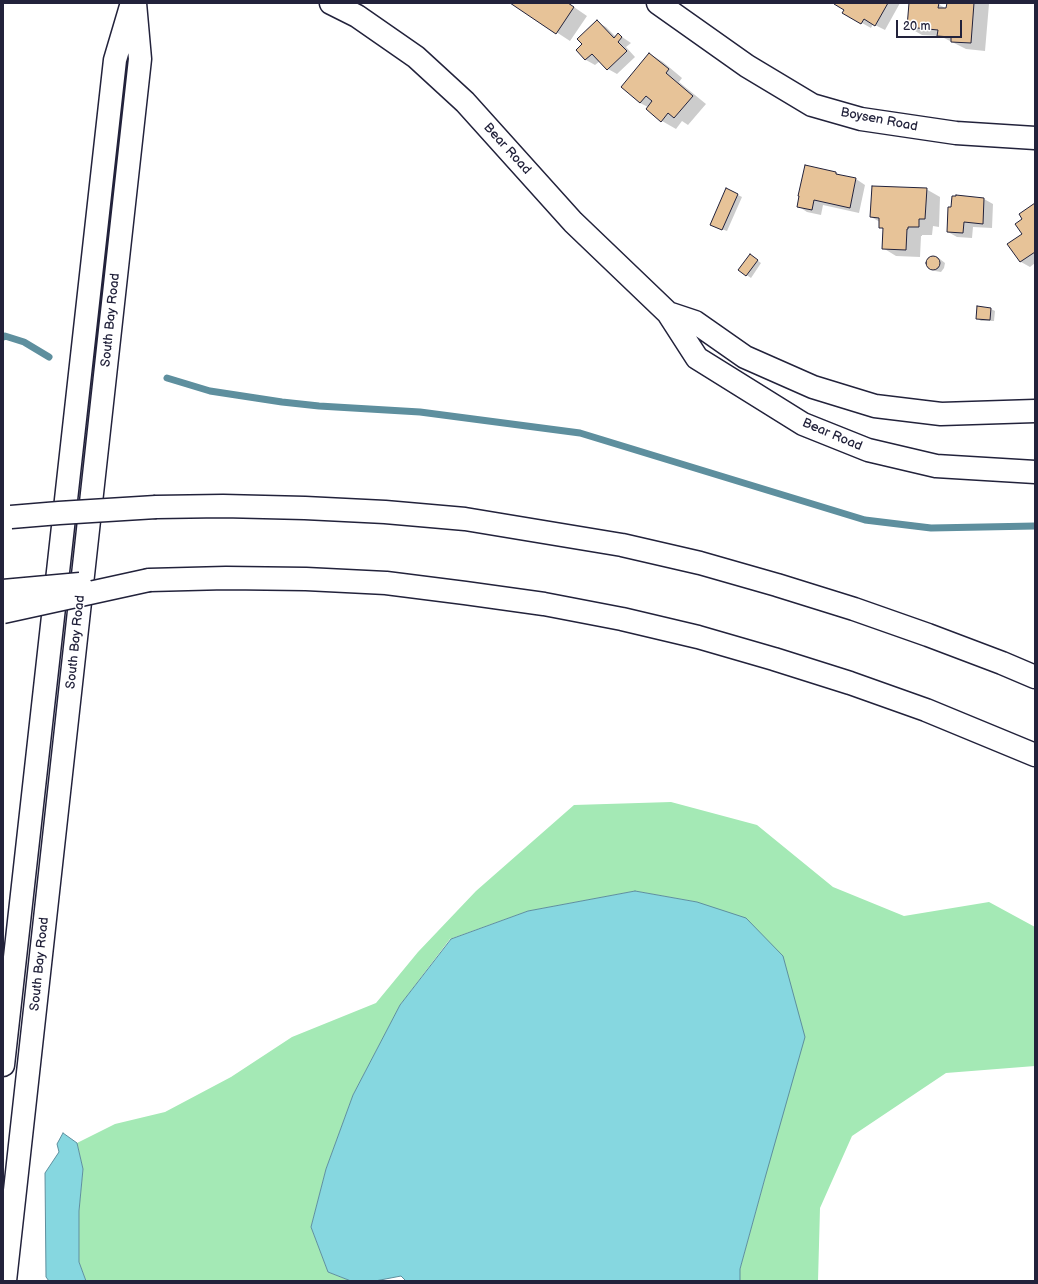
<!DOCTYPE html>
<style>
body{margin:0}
#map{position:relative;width:1038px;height:1284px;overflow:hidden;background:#fff;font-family:"Balsamiq Sans",sans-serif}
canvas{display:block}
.frame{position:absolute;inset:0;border:4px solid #22223b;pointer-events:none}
.scale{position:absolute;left:896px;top:20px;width:66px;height:18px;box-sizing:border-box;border:2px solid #22223b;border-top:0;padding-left:5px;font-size:12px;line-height:14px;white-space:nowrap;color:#22223b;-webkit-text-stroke:3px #fff;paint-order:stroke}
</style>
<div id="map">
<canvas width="1038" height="1284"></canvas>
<div class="frame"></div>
<div class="scale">20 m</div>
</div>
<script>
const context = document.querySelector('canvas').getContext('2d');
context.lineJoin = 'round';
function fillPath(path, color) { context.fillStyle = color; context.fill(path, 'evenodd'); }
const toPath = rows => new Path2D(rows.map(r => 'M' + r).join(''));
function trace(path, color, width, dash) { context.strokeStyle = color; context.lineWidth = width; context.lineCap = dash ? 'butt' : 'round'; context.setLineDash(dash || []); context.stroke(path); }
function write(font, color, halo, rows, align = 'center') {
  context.font = font + ' "Balsamiq Sans",sans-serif'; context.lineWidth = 3; context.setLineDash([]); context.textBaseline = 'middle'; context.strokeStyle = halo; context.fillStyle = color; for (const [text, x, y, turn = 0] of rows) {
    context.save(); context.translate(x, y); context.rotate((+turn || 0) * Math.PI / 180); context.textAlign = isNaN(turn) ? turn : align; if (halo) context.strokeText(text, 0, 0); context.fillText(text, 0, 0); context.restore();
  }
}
const green = toPath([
 [671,802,757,825,833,887,904,916,989,902,1035,927,1035,1066,946,1073,852,1136,820,1208,818,1281,740,1281,740,1269,765,1178,697,902,635,891,528,911,450,939,400,1005,353,1095,326,1169,311,1227,328,1272,351,1281,86,1281,79,1262,79,1211,83,1169,77,1143,115,1124,165,1112,231,1077,292,1037,376,1003,418,952,476,891,574,805]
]);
const water = toPath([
 [635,891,697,902,746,918,783,956,805,1037,765,1178,740,1269,740,1281,406,1281,401,1276,375,1281,351,1281,328,1272,311,1227,326,1169,353,1095,400,1005,451,939,528,911,635,891],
 [63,1133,77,1143,83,1169,79,1211,79,1262,86,1281,49,1281,46,1277,45,1173,59,1152,57,1144,63,1133]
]);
const shadow = toPath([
 [512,3,568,3,587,16,570,41],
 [835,3,900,3,885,30,873,24,871,28,844,13,845,9],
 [910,3,938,4,947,9,948,3,987,3,989,4,985,51,966,49,940,36,922,35,908,27],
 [597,22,606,27,616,37,619,35,631,43,626,47,635,57,617,74,608,69,600,61,595,65,586,60,577,50,583,44],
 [650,54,663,62,682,78,679,82,706,104,688,125,682,121,676,129,662,121,647,109,648,107,640,103],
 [836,173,841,176,856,179,865,185,859,213,823,205,821,215,807,212,798,206],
 [926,189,940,197,939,227,933,226,932,235,922,235,922,236,921,236,920,257,896,256,883,248,883,229,880,227,880,222,871,217],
 [738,195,742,197,727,231,716,227],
 [957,196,984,199,993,204,992,228,973,227,972,238,957,237,948,232,952,208],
 [1035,204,1035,263,1030,267,1021,262,1009,244,1023,234,1024,219],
 [931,256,936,256,945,263,944,268,941,272,935,271,927,265,927,260],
 [754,258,761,263,751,278,739,270],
 [991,309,995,311,994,321,981,321,977,318]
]);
const stream = toPath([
 [3,337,5,336,24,342,49,357],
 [167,378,210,391,282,402,319,406,420,412,580,433,865,520,931,528,1035,526]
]);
const building = toPath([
 [510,3,568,3,574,7,556,34,510,3],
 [834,3,888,3,875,26,864,19,861,24,842,13,844,10,834,4,834,3],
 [909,3,939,3,938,8,946,8,947,3,974,3,971,43,951,42,951,37,937,36,938,30,907,27,909,3],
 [597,20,614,38,618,33,622,37,618,42,627,51,607,70,592,54,585,60,576,50,582,44,577,39,597,20],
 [649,53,669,69,666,73,693,96,674,118,668,113,661,122,646,109,652,101,646,96,640,103,621,87,649,53],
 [805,165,836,172,836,174,856,178,850,208,814,200,812,210,797,207,799,196,798,196,805,165],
 [872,186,927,188,925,219,919,219,919,227,908,227,908,229,907,229,906,250,882,249,883,228,879,228,879,218,870,217,872,186],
 [726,188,738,194,722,230,710,225,726,188],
 [956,195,984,198,983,224,964,222,963,233,947,232,948,207,951,207,952,196,956,196,956,195],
 [1035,203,1035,252,1020,262,1007,244,1022,234,1015,224,1022,219,1019,214,1035,203],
 [750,254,758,260,746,276,738,270,750,254],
 '926 263a7 7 0 1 1 14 0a7 7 0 1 1-14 0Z',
 [977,306,991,308,990,320,976,319,977,306]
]);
const minor = toPath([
 [331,3,357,16,416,57,465,102,573,222,668,313,697,358,803,424,868,450,936,466,1035,472],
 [658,3,747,66,812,105,861,119,956,133,1035,138],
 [668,313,695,322,745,357,813,387,875,406,941,414,1035,411],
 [3,1065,115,60,131,6],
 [5,1281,140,59,135,3]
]);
const highway = toPath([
 [156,507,223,506,305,508,385,512,465,519,622,545,700,563,777,585,854,609,928,635,1002,663,1035,677],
 [149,580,226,578,306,579,386,583,465,593,544,604,622,619,698,637,774,659,850,683,926,710,1035,755]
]);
const highwayBridge = toPath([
 [11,517,59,513,156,507],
 [3,591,80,584],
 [3,612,149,580]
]);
const streetNames = [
 ["Boysen Road",879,120,11],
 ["Bear Road",507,149,48],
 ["South Bay Road",111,320,-84],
 ["Bear Road",832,435,23],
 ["South Bay Road",76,642,-84],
 ["South Bay Road",40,964,-84]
];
fillPath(green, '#a4e9b5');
fillPath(water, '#86d7e0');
trace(water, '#5e8f9e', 1);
fillPath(shadow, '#0003');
trace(stream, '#5e8f9e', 7);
fillPath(building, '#e7c398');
trace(building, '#22223b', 1);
trace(minor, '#22223b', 25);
trace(highway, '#22223b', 25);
trace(minor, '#fff', 22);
trace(highway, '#fff', 22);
trace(highwayBridge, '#22223b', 25, []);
trace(highwayBridge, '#fff', 22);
write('13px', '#22223b', '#fff', streetNames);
</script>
